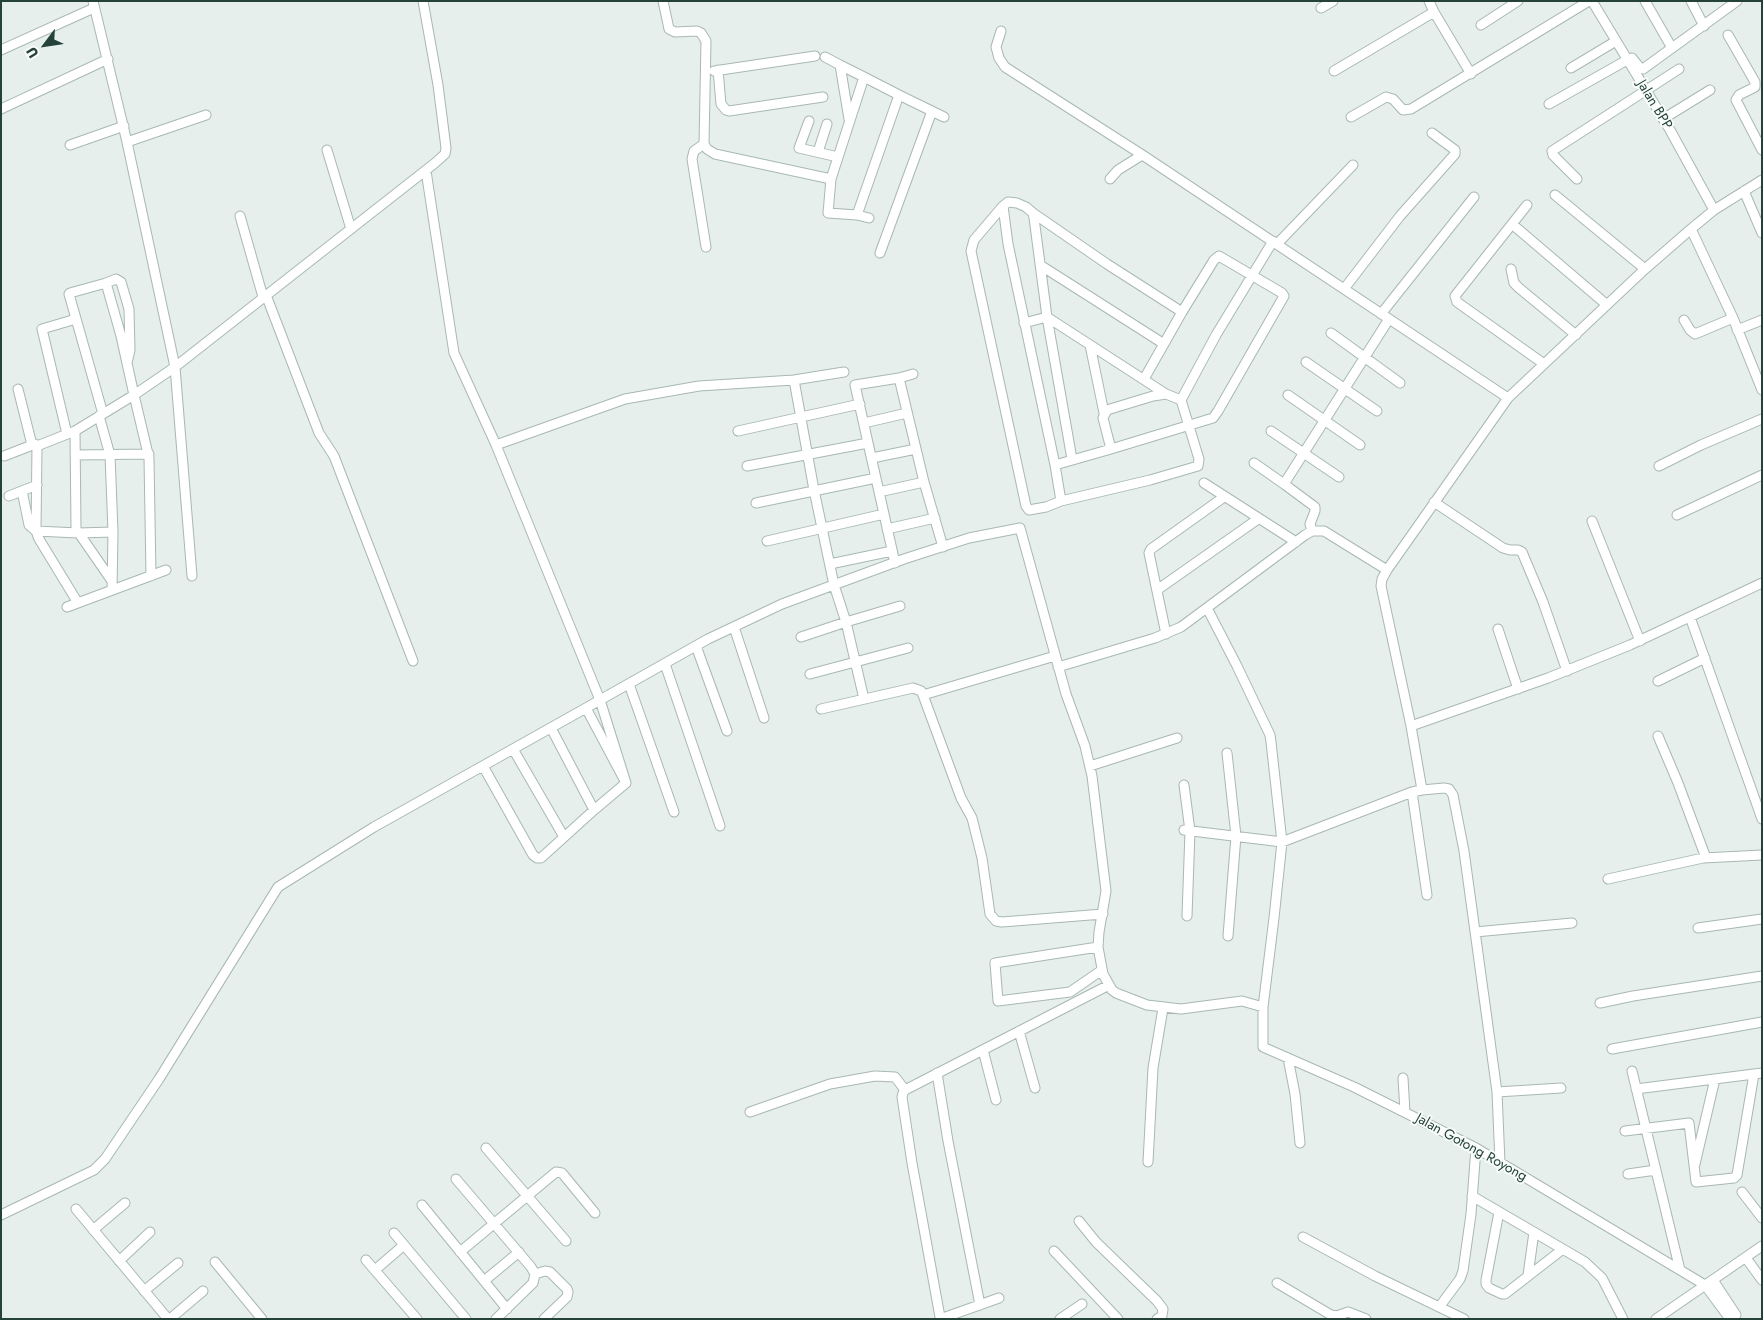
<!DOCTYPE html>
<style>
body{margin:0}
#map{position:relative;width:1763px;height:1320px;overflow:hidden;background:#e6efeb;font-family:Jost,sans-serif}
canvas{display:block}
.frame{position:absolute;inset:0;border:2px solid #24423a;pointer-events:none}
.north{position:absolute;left:20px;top:20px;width:50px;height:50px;-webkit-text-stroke:4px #f7fbf9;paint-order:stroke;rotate:239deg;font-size:14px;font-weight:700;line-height:20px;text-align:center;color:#24423a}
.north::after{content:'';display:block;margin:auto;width:18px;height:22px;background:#24423a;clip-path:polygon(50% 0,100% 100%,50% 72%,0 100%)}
</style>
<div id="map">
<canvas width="1763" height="1320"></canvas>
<div class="frame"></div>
<div class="north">U</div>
</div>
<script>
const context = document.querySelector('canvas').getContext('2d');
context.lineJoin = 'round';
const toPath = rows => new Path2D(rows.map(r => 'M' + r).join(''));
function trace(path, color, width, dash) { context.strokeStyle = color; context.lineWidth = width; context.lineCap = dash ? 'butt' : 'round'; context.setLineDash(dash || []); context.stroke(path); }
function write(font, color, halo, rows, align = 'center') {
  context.font = font + ' Jost,sans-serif'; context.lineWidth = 4; context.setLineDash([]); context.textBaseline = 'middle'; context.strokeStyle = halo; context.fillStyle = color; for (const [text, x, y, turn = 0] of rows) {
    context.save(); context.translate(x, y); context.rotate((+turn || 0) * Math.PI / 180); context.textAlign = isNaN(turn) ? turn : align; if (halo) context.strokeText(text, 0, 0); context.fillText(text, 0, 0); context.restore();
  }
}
const minor = toPath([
 [93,1,127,142,175,367,192,576],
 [663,1,669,29,675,32,697,31,701,33,706,41,704,144,707,149,715,154,831,179],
 [1429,1,1434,12],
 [1592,1,1670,130,1714,210],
 [1645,1,1672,48,1737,1],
 [1691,1,1704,26],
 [1321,8,1333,1],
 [1481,25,1518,1],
 [1001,31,996,47,999,58,1005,67,1144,156,1508,398],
 [1728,35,1755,82,1755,87,1739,95,1736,100,1762,150],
 [1,50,94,8],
 [825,57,840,65,864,77,899,95,857,215,828,213,831,179,864,77],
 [1632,58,1640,68,1643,69,1672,48],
 [840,65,849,119],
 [1571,68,1616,41],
 [718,70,721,104,726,110,729,111,823,97],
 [714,71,815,56],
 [1334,71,1434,12,1471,74],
 [899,95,944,117],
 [1549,104,1627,60],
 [1,109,108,59],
 [1351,117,1386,97,1393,99,1403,110,1411,109,1589,1],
 [1663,119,1710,90],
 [809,121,799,148,838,157],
 [127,142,206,115],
 [704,144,694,151,692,159,706,247],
 [70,145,124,126],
 [327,150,351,229],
 [818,152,827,124],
 [426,171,454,353,496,445,600,700,708,639,782,604,904,559,969,538,1020,528,1066,694,1085,746,1092,776,1106,891,1099,932,1098,947,1103,974,1112,990,1116,993,1147,1005,1181,1009,1242,1001,1263,1007],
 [1110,179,1118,170,1142,155],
 [1577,179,1553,155,1552,151,1679,69],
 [1762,180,1714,210,1691,229,1733,318,1762,390],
 [1744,191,1762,233],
 [1555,195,1645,269],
 [1003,206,974,240,971,251,1026,506,1029,510,1046,507,1061,501,1055,465,1111,449,1103,418,1107,410,1153,396,1166,394,1181,400,1216,335,1273,241],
 [1033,213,1107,264,1182,312,1214,260,1219,256,1282,293,1284,296,1218,411,1213,418,1111,449],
 [857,215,869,218],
 [240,216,263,297],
 [1512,224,1527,205],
 [1277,244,1353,165],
 [880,253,932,111],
 [1040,265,1164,344],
 [1511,269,1514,283,1519,288,1576,335],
 [1344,289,1400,216,1455,154,1455,150,1432,133],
 [266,295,319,433,334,456,413,661],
 [1381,314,1474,197],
 [1684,320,1690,330,1695,334,1733,318],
 [1024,323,1047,317,1166,394],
 [1737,330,1762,320],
 [1331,333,1400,383],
 [1090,345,1104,413],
 [1306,362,1377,411],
 [127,363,130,350,129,309,121,282,116,279,106,283,121,336,134,395,149,458,151,576],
 [1544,364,1457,302,1455,296,1512,224,1607,305],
 [844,372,794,380,814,490,834,585,846,622,864,699],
 [899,378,913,374],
 [1144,379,1182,312],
 [18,389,32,445],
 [1288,395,1360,445],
 [103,414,69,294,70,293,106,283],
 [99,416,110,455,113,532,112,590],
 [864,423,907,413],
 [75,431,76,529,112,581],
 [738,431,860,404],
 [1271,431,1339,477],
 [67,434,42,329,76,319],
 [496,445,625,399,699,386,794,380],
 [37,446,75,431,134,395,175,367,435,163,445,154,446,148,438,85,423,1],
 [75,455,149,454],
 [4,456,35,444,37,446,36,531,39,539,78,603],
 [872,458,916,449],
 [1254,463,1284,484],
 [1055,465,1008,244,1003,206,1008,202,1017,203,1026,207,1033,213,1034,218,1047,317,1072,459],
 [747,466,868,443],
 [1659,466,1701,445,1762,419],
 [1204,483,1296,542],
 [22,491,29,525,36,531,78,533,113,532],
 [879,492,924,482],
 [9,496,37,485],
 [1061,501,1150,480,1198,466,1199,459,1181,400],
 [1434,502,1503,548,1510,550,1518,550,1522,552,1543,602,1567,671],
 [756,503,876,478],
 [1677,515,1762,475],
 [1592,521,1640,641],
 [887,529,935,518],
 [1312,531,1310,524,1315,511,1315,507,1284,484,1389,319],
 [767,541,884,514],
 [895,563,855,385,899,378,924,482,943,547],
 [830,564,892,551],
 [1157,590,1258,519],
 [67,607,166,570],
 [1207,608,1237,666,1270,735,1271,742,1282,842,1274,918,1263,1007,1263,1047,1354,1087,1476,1148,1705,1285,1730,1319],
 [1690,617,1762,819],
 [734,627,764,718],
 [1498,629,1518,689],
 [1166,634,1149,553,1151,549,1224,497],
 [801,637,846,622,900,606],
 [696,646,727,731],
 [1055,656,923,695,961,798,972,818,982,858,990,914,996,921,1002,922,1103,914],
 [665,664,720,826],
 [1058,667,1155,638,1181,627,1305,535,1312,531,1324,531,1387,570,1508,398,1645,269,1691,229],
 [810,674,908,648],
 [1658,681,1705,658],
 [629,684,674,812],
 [821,709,913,688,921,691,923,695],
 [1411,726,1548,678,1630,645,1762,583],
 [551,728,594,810],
 [1658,736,1678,783,1706,858],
 [513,749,564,837],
 [1227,753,1236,836,1228,936],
 [483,766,533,855,537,858,541,858,594,810,626,783],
 [1090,766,1177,738],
 [1184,785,1190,831,1187,916],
 [1422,790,1444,788,1449,789,1453,795,1464,851,1497,1092,1500,1163],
 [1412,792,1427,895],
 [1184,830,1282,842,1412,792,1422,790,1411,726,1381,586,1382,579,1387,570],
 [1608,879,1703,858,1762,855],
 [1698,928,1762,919],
 [1475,932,1572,923],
 [1098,947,995,963,998,1001,1070,992,1102,970],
 [1600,1003,1633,996,1762,976],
 [1019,1031,1035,1088],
 [1612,1049,1762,1022],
 [983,1050,996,1100],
 [1288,1058,1295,1094,1300,1143],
 [1632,1071,1680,1270],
 [937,1073,948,1141,980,1305],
 [1403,1078,1405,1112],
 [1636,1089,1754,1074],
 [1497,1092,1561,1088],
 [750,1112,830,1084,875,1076,895,1077,905,1090],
 [1625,1131,1689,1123,1696,1182,1734,1178,1737,1175,1754,1074,1762,1073],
 [486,1148,566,1241],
 [1148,1162,1153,1068,1163,1008],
 [1695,1164,1715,1079],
 [1628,1174,1656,1170],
 [456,1179,531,1267,535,1274,533,1283,496,1319],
 [1742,1192,1762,1218],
 [1472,1196,1585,1262,1602,1278,1623,1319],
 [422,1205,507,1309],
 [76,1209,168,1319],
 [1499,1212,1486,1280,1486,1284,1489,1288,1502,1294,1505,1294,1563,1249],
 [1,1215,94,1170,105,1159,159,1079,278,887,374,827,586,708,600,700,626,783,586,708],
 [1079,1221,1096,1242,1157,1301,1163,1309,1162,1316,1157,1319],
 [93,1230,125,1203],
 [394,1233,466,1319],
 [1303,1237,1375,1276,1464,1319],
 [1054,1251,1118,1319],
 [460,1252,556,1172,562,1173,595,1213],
 [1746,1258,1762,1280],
 [366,1260,417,1319],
 [119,1261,150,1232],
 [215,1262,262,1319],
 [375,1270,404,1245],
 [535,1274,545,1271,550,1272,567,1289,568,1292,567,1297,544,1319],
 [1528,1275,1534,1232],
 [1713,1280,1736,1315],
 [484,1281,519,1252],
 [1277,1283,1331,1315,1337,1316,1348,1312,1366,1319],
 [144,1291,178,1263],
 [999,1298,943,1318,940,1317,912,1163,902,1097,903,1093,905,1090,1109,985],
 [1440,1306,1460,1279,1463,1271,1471,1214,1476,1148],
 [170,1319,203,1291],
 [1060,1319,1082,1304],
 [1656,1319,1762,1246]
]);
const streetNames = [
 ["Jalan BPP",1654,105,59],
 ["Jalan Gotong Royong",1471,1148,29]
];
trace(minor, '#a8b8b2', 11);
trace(minor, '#fff', 9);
write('14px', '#24423a', '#f7fbf9', streetNames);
</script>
